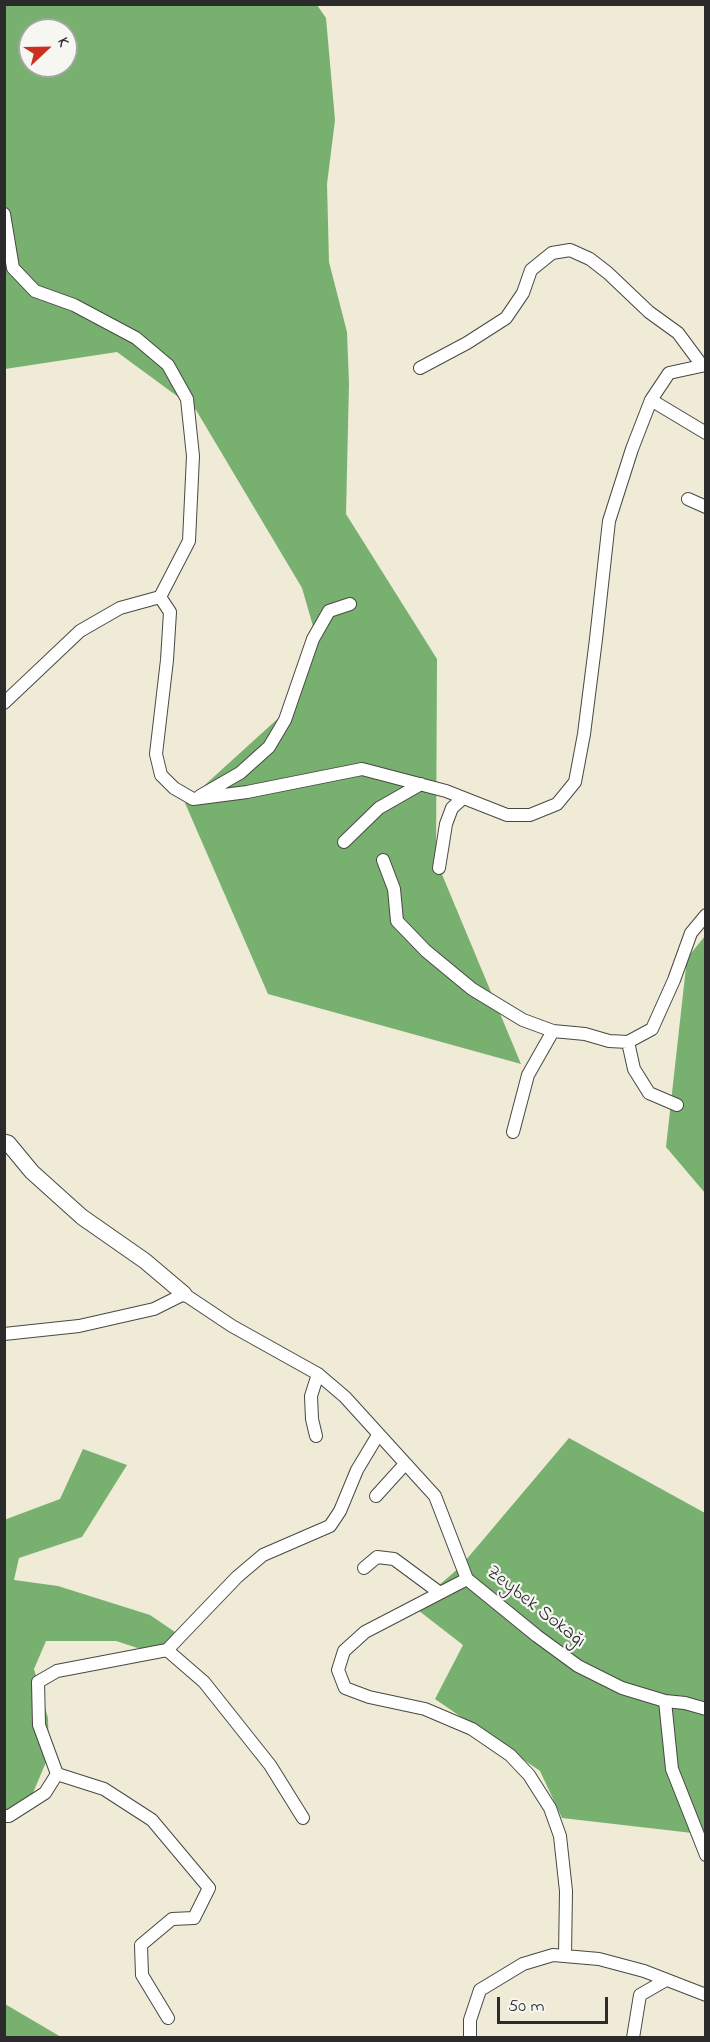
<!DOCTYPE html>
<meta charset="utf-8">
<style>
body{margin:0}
#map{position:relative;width:710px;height:2042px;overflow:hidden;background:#efebd6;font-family:"Indie Flower",sans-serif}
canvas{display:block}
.frame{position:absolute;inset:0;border:6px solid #2b2b2b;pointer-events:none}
.north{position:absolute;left:18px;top:18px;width:60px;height:60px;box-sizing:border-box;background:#f6f6f2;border:2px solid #a5a5a2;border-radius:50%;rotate:68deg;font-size:16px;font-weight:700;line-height:24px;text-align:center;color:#2b2b2b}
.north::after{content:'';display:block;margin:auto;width:21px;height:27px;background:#c8321e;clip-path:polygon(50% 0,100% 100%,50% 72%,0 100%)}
.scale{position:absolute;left:497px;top:1997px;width:111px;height:27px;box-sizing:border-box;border:3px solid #2b2b2b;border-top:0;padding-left:8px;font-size:18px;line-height:21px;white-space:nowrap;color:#2b2b2b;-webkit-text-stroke:4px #f6f6f2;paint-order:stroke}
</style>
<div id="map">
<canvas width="710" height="2042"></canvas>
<div class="frame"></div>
<div class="north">K</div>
<div class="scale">50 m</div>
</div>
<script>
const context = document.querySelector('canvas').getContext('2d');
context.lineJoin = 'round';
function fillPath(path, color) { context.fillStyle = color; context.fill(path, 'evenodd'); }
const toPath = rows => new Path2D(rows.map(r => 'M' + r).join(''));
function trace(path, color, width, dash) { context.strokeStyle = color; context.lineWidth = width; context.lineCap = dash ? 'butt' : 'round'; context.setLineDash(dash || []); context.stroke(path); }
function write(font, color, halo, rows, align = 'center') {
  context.font = font + ' "Indie Flower",sans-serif'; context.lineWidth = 4.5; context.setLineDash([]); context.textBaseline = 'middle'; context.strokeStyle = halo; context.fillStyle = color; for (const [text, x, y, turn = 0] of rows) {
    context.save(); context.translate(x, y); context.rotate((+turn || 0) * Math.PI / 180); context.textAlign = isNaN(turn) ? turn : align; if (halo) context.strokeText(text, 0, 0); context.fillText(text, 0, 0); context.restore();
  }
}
const forest = toPath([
 [5,5,317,5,326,18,335,120,327,184,329,262,347,332,349,383,346,514,437,659,436,860,521,1064,268,994,185,803,284,713,315,633,302,588,196,410,117,352,5,369],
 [30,30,66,30,66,66,30,66],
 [705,936,705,1193,666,1147,687,958],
 [569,1438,705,1513,705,1853,701,1834,562,1818,540,1771,435,1699,463,1645,414,1607,460,1567],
 [83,1449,127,1465,82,1537,19,1558,14,1580,58,1586,150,1615,175,1632,159,1655,116,1641,46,1641,34,1669,48,1718,49,1755,33,1793,13,1819,4,1820,4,1520,60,1499],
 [4,2004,5,2004,61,2037,5,2037]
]);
const minor = toPath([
 [4,214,13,268,35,291,74,305,136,338,168,365,187,399,193,456,189,541,160,597],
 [420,368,467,343,506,318,523,293,531,270,552,253,570,250,590,259,608,273,649,312,678,333,701,364],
 [651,400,706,433],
 [688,499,706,507],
 [4,703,80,631,120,608,160,597,170,612,167,660,156,754,161,775,174,788,193,799,247,792,362,769,446,791,507,815,530,815,557,804,575,782,584,734,596,639,609,521,632,449,651,400,669,373,706,365],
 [200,796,240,773,269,747,285,720,313,639,329,611,350,604],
 [344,842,379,808,421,784],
 [383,860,394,889,397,921,426,951,472,989,523,1020,553,1031,585,1034,609,1041,628,1042,652,1029,674,980,691,933,706,915],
 [439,868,446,824,452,808,463,798],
 [628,1042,634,1069,649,1093,677,1105],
 [513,1132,528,1075,553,1031],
 [4,1334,79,1326,154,1309,184,1294,232,1326,318,1374,345,1397,435,1496,467,1579,537,1636,578,1666,622,1688,665,1701,685,1703,706,1709],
 [316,1436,312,1419,311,1396,318,1374],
 [376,1496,405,1464],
 [364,1568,377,1557,394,1559,440,1593],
 [467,1579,365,1632,344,1651,338,1670,345,1688,369,1697,425,1709,472,1729,510,1755,529,1775,550,1808,560,1836,566,1891,565,1956],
 [167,1650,204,1682,270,1765,303,1818],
 [665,1701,672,1769,706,1855],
 [57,1774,104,1789,152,1820,209,1888,194,1918,172,1919,141,1945,142,1975,168,2018],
 [4,1816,9,1816,45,1793,57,1774,39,1725,38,1682,57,1671,167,1650,237,1577,263,1555,330,1526,340,1511,357,1470,378,1435],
 [470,2038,470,2020,480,1990,523,1964,553,1955,599,1959,644,1971,706,1995],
 [633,2038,640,1995,666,1980]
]);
const tertiary = toPath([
 [4,1142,8,1143,32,1172,82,1217,145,1261,184,1294]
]);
const streetNames = [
 ["Zeybek Sokağı",535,1608,38]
];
fillPath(forest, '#78b16f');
trace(minor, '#484845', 14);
trace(tertiary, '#484845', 17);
trace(minor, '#fff', 12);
trace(tertiary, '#fff', 15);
write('20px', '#2b2b2b', '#f6f6f2', streetNames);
</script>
